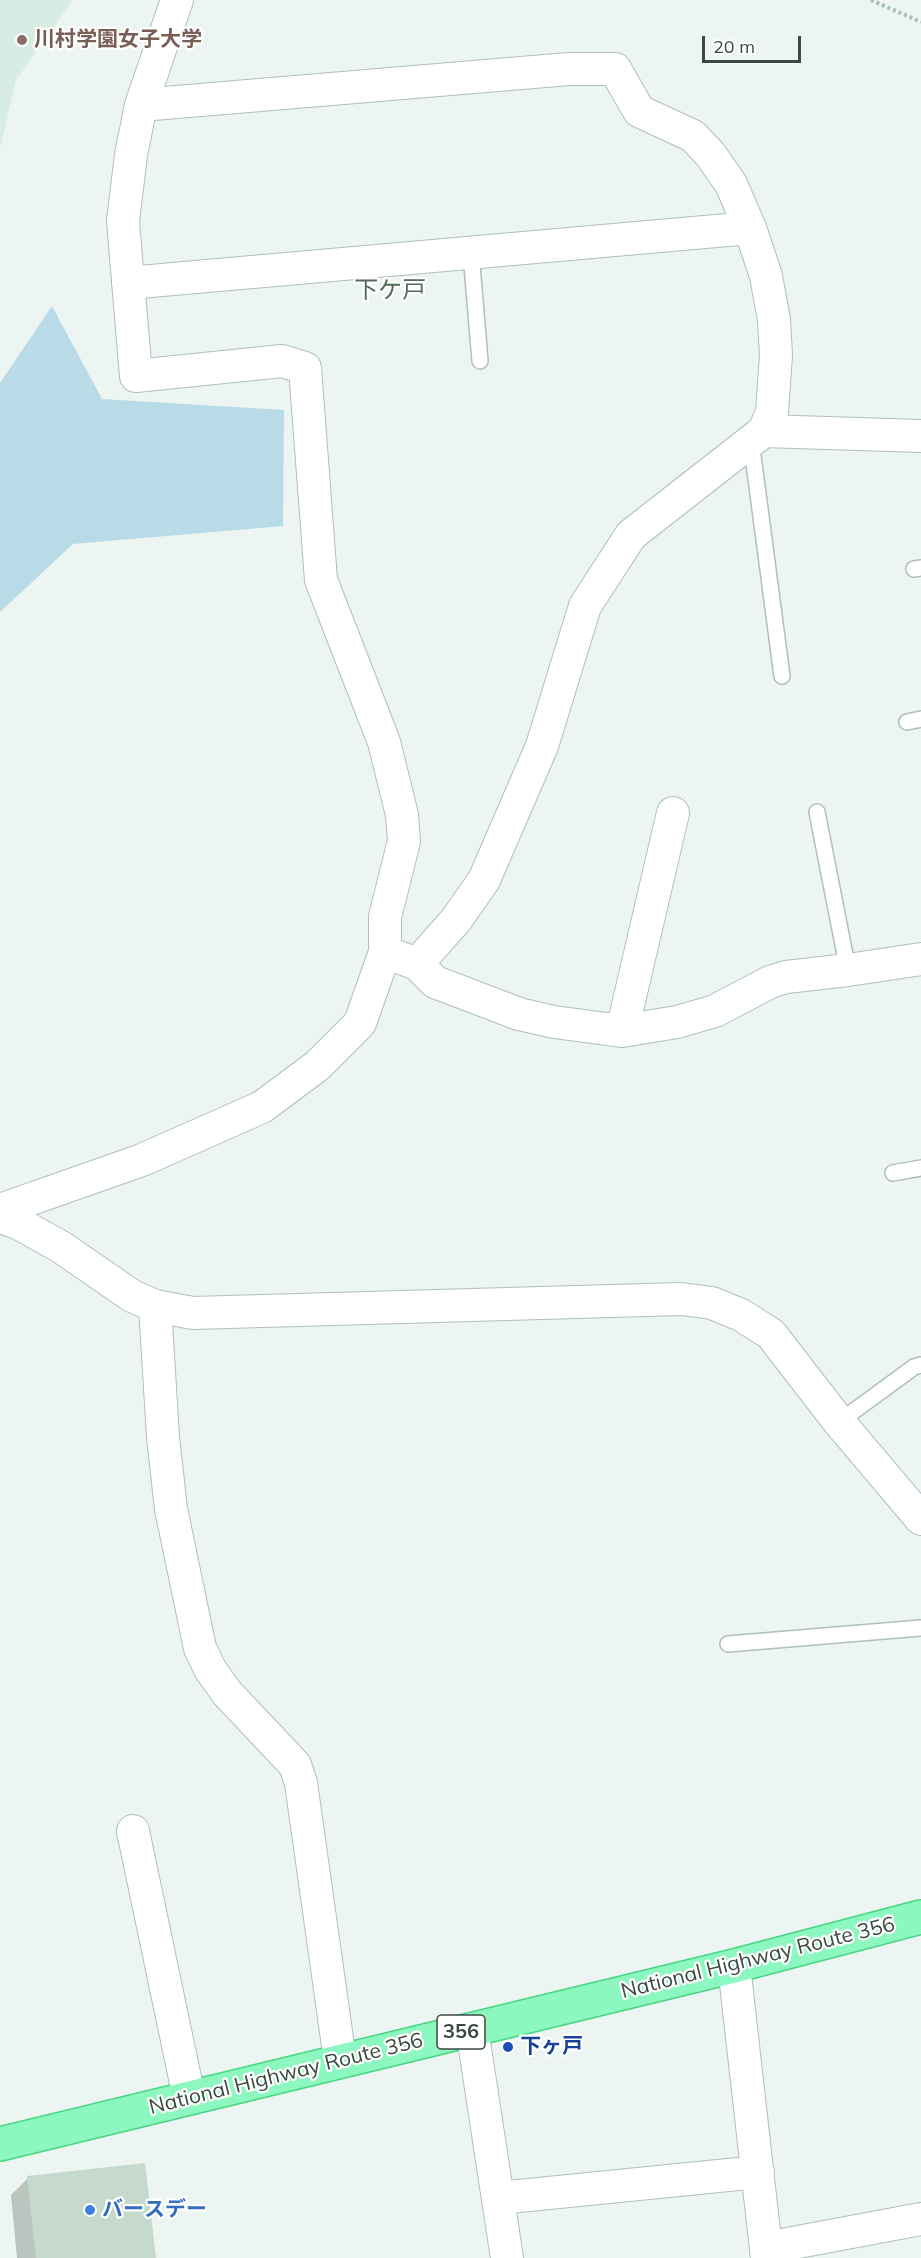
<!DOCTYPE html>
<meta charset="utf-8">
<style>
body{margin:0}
#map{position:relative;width:921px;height:2258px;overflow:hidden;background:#ecf5f1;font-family:Mulish,sans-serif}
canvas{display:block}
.scale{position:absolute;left:702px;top:36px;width:99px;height:27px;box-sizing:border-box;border:3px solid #3a4a40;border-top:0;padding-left:8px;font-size:18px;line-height:21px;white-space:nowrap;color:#3a4a40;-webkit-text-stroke:4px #fff;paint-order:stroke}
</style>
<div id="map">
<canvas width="921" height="2258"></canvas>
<div class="scale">20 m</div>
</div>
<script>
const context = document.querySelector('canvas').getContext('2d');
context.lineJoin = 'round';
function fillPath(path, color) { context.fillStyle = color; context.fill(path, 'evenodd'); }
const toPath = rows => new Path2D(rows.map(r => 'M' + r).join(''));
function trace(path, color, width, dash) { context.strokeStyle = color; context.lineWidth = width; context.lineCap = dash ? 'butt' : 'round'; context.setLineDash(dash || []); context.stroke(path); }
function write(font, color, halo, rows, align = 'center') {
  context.font = font + ' Mulish,"Noto Sans JP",sans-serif'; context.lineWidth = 4.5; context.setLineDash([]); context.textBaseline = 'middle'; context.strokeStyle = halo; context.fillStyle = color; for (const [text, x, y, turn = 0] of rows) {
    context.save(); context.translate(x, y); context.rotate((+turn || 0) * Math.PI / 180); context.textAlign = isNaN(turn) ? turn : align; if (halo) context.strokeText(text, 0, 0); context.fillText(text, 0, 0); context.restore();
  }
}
const education = toPath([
 [0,0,73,0,16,80,0,149]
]);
const green = toPath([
 [52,306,102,399,284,410,283,526,73,544,0,612,0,383]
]);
const shadow = toPath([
 [28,2178,154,2258,17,2258,11,2195]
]);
const building = toPath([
 [145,2163,156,2258,36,2258,27,2176]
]);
const path = toPath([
 [871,0,921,22]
]);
const service = toPath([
 [471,253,480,361],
 [751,441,782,676],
 [914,569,921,568],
 [907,722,921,719],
 [817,812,848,970],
 [893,1173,921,1168],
 [839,1422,914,1367,921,1365],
 [728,1644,921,1628]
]);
const minor = toPath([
 [177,0,141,105,131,155,123,221,136,376,282,361,305,368,321,580,384,742,402,815,404,841,385,917,385,952,417,964,435,982,519,1014,554,1022,622,1031,677,1022,715,1011,770,982,786,977,848,970,921,959],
 [141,105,569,69,615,69,639,111,693,136,710,154,731,184,750,228,766,276,774,320,776,355,772,412,764,431,631,535,585,606,542,746,484,880,456,920,417,964],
 [128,283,750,228],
 [764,431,921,436],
 [622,1031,673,813],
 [0,1210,142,1160,262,1107,317,1066,360,1023,385,952],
 [0,1217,18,1223,61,1247,132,1296,155,1306,193,1313,681,1299,712,1303,741,1315,771,1334,839,1422,921,1519],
 [155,1306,163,1437,171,1509,200,1648,210,1669,227,1693,295,1765,301,1783,340,2060],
 [133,1831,189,2097],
 [734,1966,767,2258],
 [472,2029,507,2258],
 [499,2198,758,2172],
 [766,2248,921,2219]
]);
const trunk = toPath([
 [0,2144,734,1966,921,1917]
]);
const markers = [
 [22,40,6,"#8d6e63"],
 [508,2047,6,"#1a4fb4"],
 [90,2210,6,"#3f7fe0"]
];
const shields = [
 [461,2032,48]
];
const shieldNames = [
 ["356",461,2032]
];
const educationNames = [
 ["川村学園女子大学",34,40]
];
const streetNames = [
 ["National Highway Route 356",758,1958,-14],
 ["National Highway Route 356",286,2074,-14]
];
const transitNames = [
 ["下ヶ戸",520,2047]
];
const shopNames = [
 ["バースデー",102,2210]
];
const quarterNames = [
 ["下ケ戸",390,291]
];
fillPath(education, '#d7ede3');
fillPath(green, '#b8dbe7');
fillPath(shadow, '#0003');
fillPath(building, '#c5d9cd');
trace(service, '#afc1b7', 18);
trace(minor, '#afc1b7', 34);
trace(trunk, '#46d683', 36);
trace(path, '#a1c2af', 4, [3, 3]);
trace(service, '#fff', 15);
trace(minor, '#fff', 32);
trace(trunk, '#8cf8c0', 33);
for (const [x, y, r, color] of markers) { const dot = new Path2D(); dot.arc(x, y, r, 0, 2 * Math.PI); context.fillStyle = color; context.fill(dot); trace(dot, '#fff', 2); }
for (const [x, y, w] of shields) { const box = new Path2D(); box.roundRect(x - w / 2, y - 17, w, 34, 4.5); context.fillStyle = '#fff'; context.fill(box); trace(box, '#3a4a40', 1.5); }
write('bold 20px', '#3a4a40', null, shieldNames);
write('bold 21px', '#785e54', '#fff', educationNames, 'left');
write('21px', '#3a4a40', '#fff', streetNames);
write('bold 21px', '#164399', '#fff', transitNames, 'left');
write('bold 21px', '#366cbe', '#fff', shopNames, 'left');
write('24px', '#526c5c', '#fff', quarterNames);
</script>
